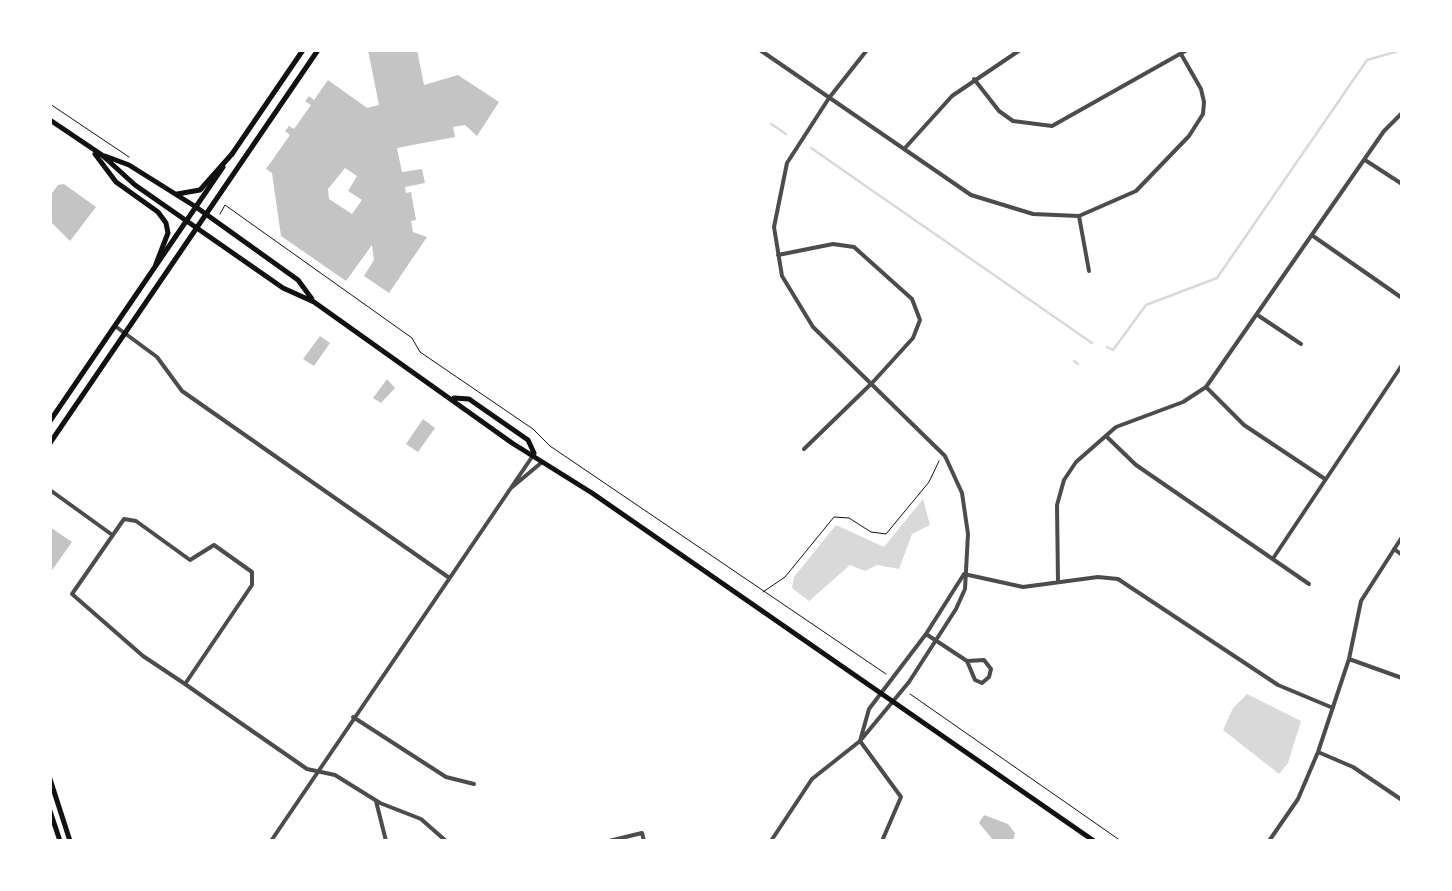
<!DOCTYPE html>
<style>
body{margin:0}
#map{position:relative;width:1452px;height:891px;overflow:hidden;background:#fff;font-family:"Fira Sans Condensed",sans-serif}
canvas{display:block}
.frame{position:absolute;inset:0;border:52px solid #fff;pointer-events:none}
</style>
<div id="map">
<canvas width="1452" height="891"></canvas>
<div class="frame"></div>
</div>
<script>
const context = document.querySelector('canvas').getContext('2d');
context.lineJoin = 'round';
function fillPath(path, color) { context.fillStyle = color; context.fill(path, 'evenodd'); }
const toPath = rows => new Path2D(rows.map(r => 'M' + r).join(''));
function trace(path, color, width, dash) { context.strokeStyle = color; context.lineWidth = width; context.lineCap = dash ? 'butt' : 'round'; context.setLineDash(dash || []); context.stroke(path); }
const water = toPath([
 [923,499,930,525,912,534,899,569,877,565,865,571,850,565,809,601,792,588,794,577,836,525,884,547],
 [1247,694,1301,721,1288,763,1279,774,1223,730,1233,708]
]);
const stream = toPath([
 [771,124,786,134],
 [811,148,1092,343],
 [1107,347,1113,350,1146,305,1217,278,1367,60,1402,50],
 [1074,361,1078,364]
]);
const building = toPath([
 [368,50,417,50,424,85,458,75,499,102,477,136,465,125,453,127,455,137,397,148,402,172,422,169,425,183,405,187,406,193,411,192,416,220,411,221,413,232,427,237,389,293,364,276,374,260,372,245,346,281,281,236,272,173,266,169,290,135,285,131,289,126,294,129,311,105,305,101,309,96,314,100,328,80,367,108,379,105],
 [345,168,357,176,348,191,362,200,352,214,329,199,328,189],
 [64,184,96,207,70,241,50,221,50,196,58,185],
 [320,336,330,343,314,366,303,359],
 [387,379,395,388,381,403,373,398],
 [423,419,435,428,418,452,406,444],
 [50,527,72,542,50,573],
 [984,815,1008,824,1015,833,1013,841,994,841,979,823]
]);
const path = toPath([
 [50,104,129,157],
 [220,214,225,205,412,338,420,352,533,429,550,446,886,674],
 [763,592,785,577,834,517,849,518,871,532,886,534,929,482,939,461],
 [910,694,1121,841]
]);
const minor = toPath([
 [760,50,971,195,1033,214,1079,216,1136,191,1189,136,1203,114,1204,102,1201,89,1181,54],
 [867,50,829,98,787,163,774,227,782,276,813,327,945,456,962,493,968,534,965,589,956,609,909,682,860,741,869,709,926,634,964,574],
 [974,79,999,111,1013,121,1052,126,1187,50],
 [905,148,952,96,1020,50],
 [1365,160,1402,184],
 [1079,216,1089,271],
 [1313,236,1402,298],
 [778,255,833,244,854,247,912,299,920,320,913,338,873,382,804,449],
 [1259,316,1301,344],
 [115,326,157,357,182,391,448,577],
 [1207,388,1244,425,1325,479],
 [1107,437,1136,465,1309,584],
 [511,488,541,463],
 [50,490,111,534],
 [1394,549,1402,555],
 [1274,557,1402,365],
 [964,574,1023,587,1098,577,1118,579,1278,685,1333,708],
 [1058,582,1057,505,1064,480,1076,462,1116,427,1183,402,1206,387,1384,131,1402,113],
 [926,634,967,661,984,660,991,669,989,677,982,683,975,680,967,661],
 [1349,659,1402,678],
 [185,684,252,585,252,572,214,545,190,560,136,521,124,519,72,594,143,656,185,684,232,717,307,769,335,775,380,803,421,819,446,841],
 [353,717,446,777,474,784],
 [1318,752,1353,767,1402,800],
 [376,801,386,841],
 [271,841,534,454],
 [609,841,642,833,644,841],
 [771,841,812,779,860,741,901,797,882,841],
 [1269,841,1298,799,1318,752,1349,659,1361,601,1402,537]
]);
const secondary = toPath([
 [232,154,303,50],
 [50,421,223,167],
 [50,443,318,50],
 [50,779,70,841],
 [50,811,60,841]
]);
const primary = toPath([
 [50,120,102,155,135,185,283,288,314,302,512,443,592,493,1094,841],
 [95,154,116,182,158,212,166,223,168,233,156,264],
 [105,156,129,165,196,207,298,280,312,299],
 [177,194,200,190,232,154],
 [454,398,469,399,528,440,534,453]
]);
fillPath(water, '#d9d9d9');
trace(stream, '#d9d9d9', 2.5);
fillPath(building, '#c4c4c4');
trace(path, '#111', 1);
trace(minor, '#4c4c4c', 4);
trace(secondary, '#111', 5);
trace(primary, '#111', 5);
</script>
